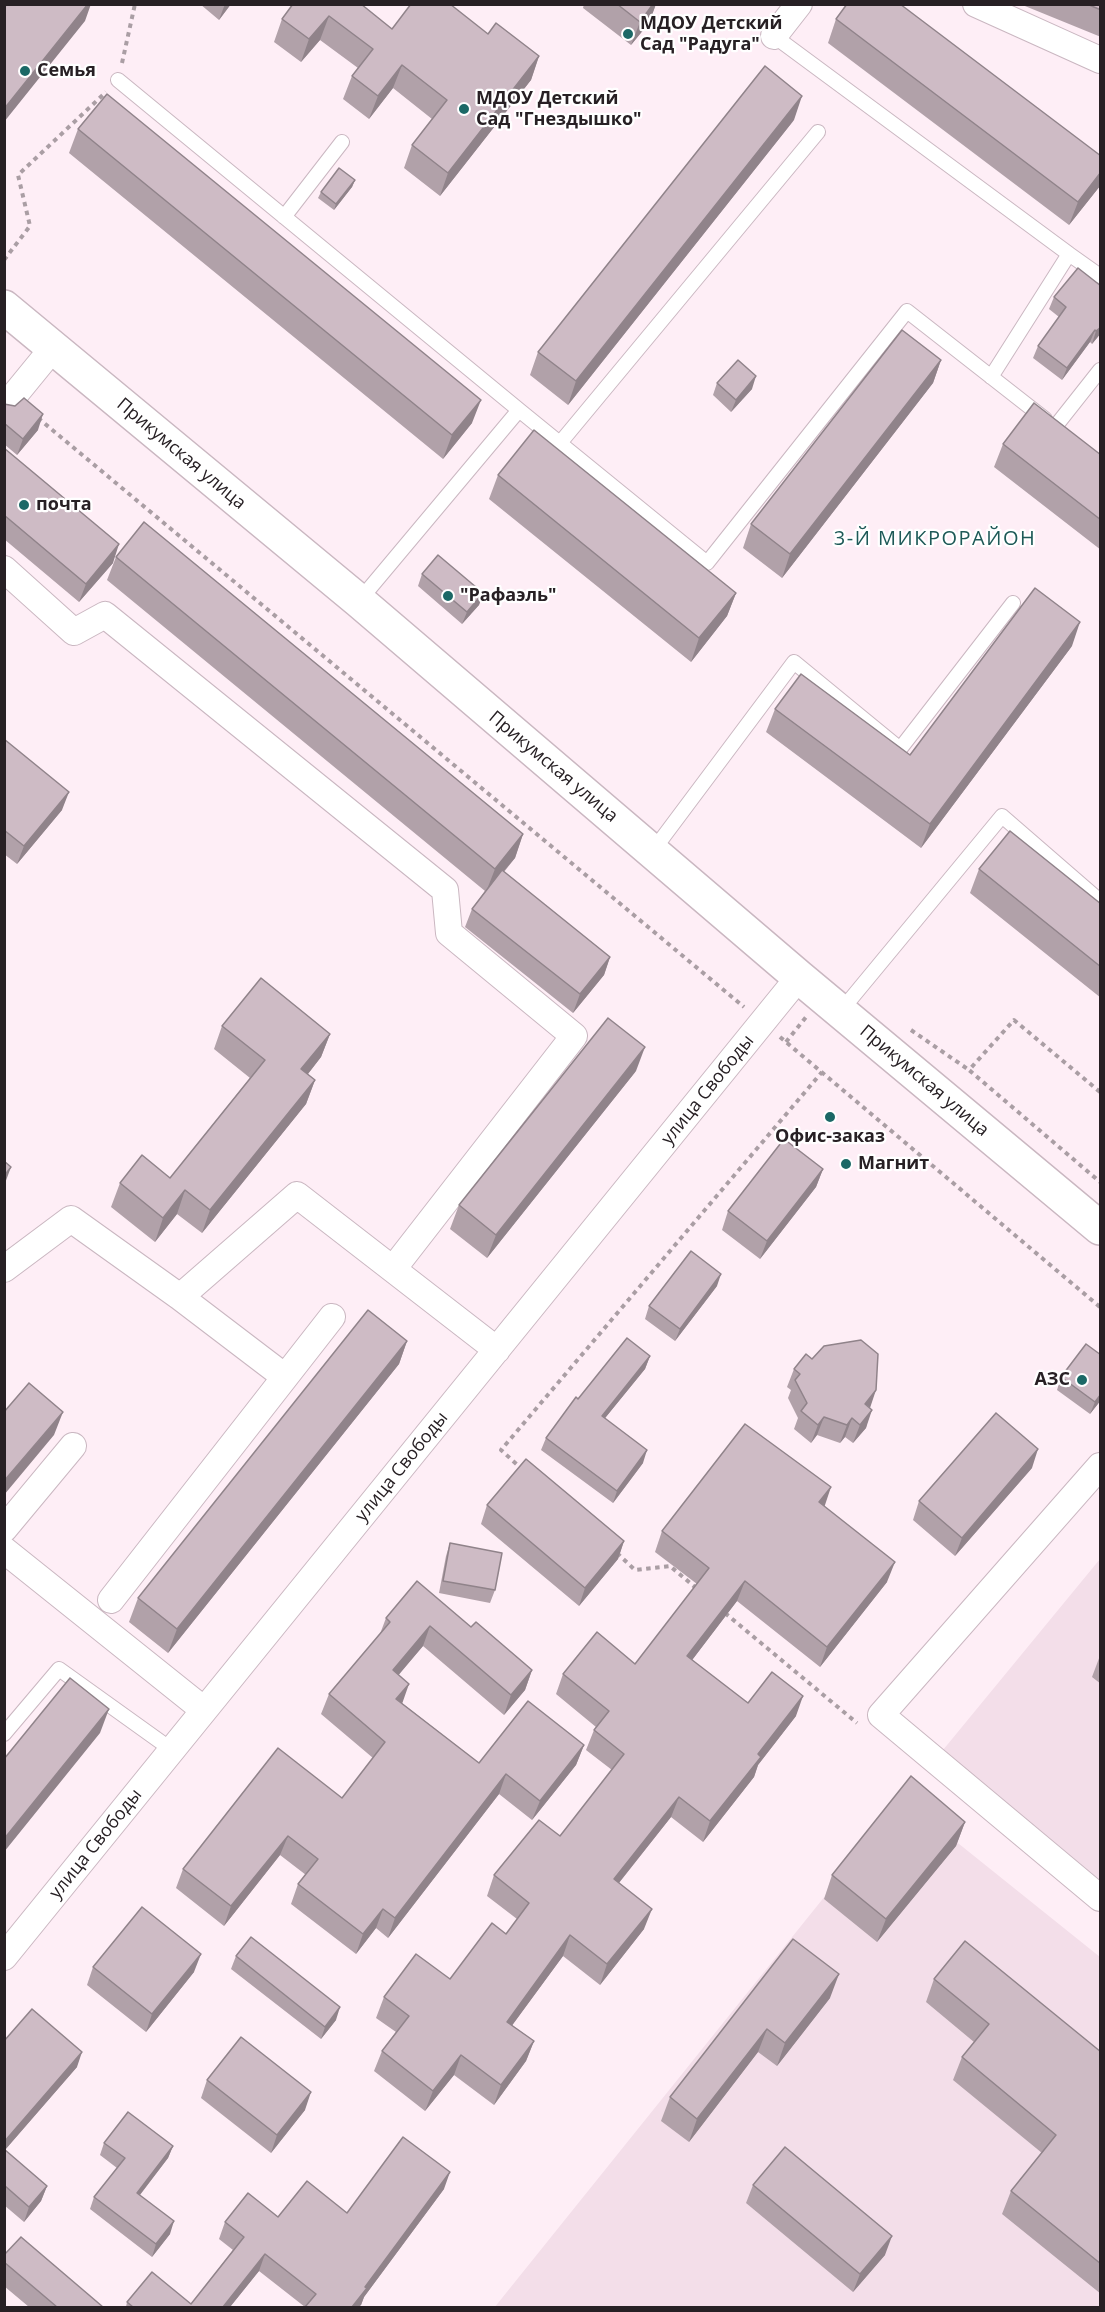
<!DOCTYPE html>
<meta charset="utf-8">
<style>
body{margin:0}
#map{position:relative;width:1105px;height:2312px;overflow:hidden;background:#feeef6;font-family:"Open Sans",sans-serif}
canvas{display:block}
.frame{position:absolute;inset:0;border:6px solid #272024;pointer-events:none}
</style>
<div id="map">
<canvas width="1105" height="2312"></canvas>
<div class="frame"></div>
</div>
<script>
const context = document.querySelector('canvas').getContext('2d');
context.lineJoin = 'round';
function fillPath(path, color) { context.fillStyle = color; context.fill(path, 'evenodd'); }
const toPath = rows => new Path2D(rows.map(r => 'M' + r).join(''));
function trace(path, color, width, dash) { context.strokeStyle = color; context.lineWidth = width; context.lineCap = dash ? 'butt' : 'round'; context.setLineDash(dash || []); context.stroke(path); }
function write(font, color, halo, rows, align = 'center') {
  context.font = font + ' "Open Sans",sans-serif'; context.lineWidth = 4.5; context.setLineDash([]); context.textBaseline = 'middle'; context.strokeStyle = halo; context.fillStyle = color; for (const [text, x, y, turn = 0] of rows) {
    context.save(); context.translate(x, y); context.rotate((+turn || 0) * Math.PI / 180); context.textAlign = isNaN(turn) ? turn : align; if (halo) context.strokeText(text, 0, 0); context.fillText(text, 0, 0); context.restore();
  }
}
const built = toPath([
 [1100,1559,1100,1880,943,1750],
 [903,1799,1100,1957,1100,2307,494,2308]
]);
const path = toPath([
 [122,63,135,4],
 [4,260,30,226,18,175,106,92],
 [38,418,744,1007],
 [911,1030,969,1070],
 [780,1037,1100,1307],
 [786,1042,806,1017],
 [1100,1092,1014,1020,969,1070,1100,1182],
 [523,1470,501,1450,822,1072],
 [617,1553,635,1570,670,1566,696,1588],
 [725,1613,857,1723]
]);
const lane = toPath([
 [774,36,1069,254],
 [118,80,519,410,359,601],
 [284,217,342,142],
 [991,377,1069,254,1100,276],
 [519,410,707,563,907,311,1045,419],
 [1055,427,1100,370],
 [560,443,818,132],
 [652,852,794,662,900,749,1013,603],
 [840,1012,1002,816,1100,901],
 [4,1734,59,1669,172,1750]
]);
const street = toPath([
 [976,4,1100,60],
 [774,36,799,4],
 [4,408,53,348],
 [4,569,74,632,105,615,445,890,449,933,574,1036,393,1269],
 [4,1269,71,1219,180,1297,297,1195,497,1350],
 [180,1297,285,1377],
 [1100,1466,881,1715,1100,1898],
 [4,1529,73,1446],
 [4,1550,204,1710],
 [111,1600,332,1317],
 [4,1957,799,977]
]);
const secondary = toPath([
 [4,307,359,601,799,977,1100,1228]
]);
const wall = toPath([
 [200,4,231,4,219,20],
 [293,4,392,29,488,34,539,56,531,80,440,196,404,168,412,145,432,119,393,88,369,119,343,99,352,76,358,68,320,40,301,62,274,42,282,19],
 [584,4,656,4,649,23,631,45,583,8],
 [1020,4,1101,4,1101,37],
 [836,19,1101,156,1100,186,1069,225,828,43],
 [794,120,568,405,530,375,538,352],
 [78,129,472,423,443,459,69,153],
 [355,180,352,187,334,210,318,198,321,192],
 [1101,286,1101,333,1092,344,1090,342,1062,380,1033,358,1038,346,1059,317,1049,309,1054,297],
 [941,360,933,383,782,578,743,548,751,524],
 [717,383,752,389,731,412,713,395],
 [4,404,38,430,17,455,4,444],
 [1003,444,1101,455,1101,550,994,467],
 [4,448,113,563,79,602,4,539],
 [498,475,736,593,727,616,691,662,489,499],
 [116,557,523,834,515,858,504,872,610,957,604,975,573,1013,465,927,472,909,485,891,107,580],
 [422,574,483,593,479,605,462,624,418,586],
 [1072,646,921,848,766,732,775,709,910,755],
 [4,739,62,810,17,864,4,854],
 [979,869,1101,904,1101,998,970,893],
 [222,1026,330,1034,321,1057,308,1074,315,1080,306,1104,202,1233,177,1214,155,1242,111,1207,120,1183,170,1178,250,1078,214,1049],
 [636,1071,487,1258,450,1229,459,1205],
 [823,1169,816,1187,760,1259,722,1230,728,1211],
 [717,1286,675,1341,645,1319,649,1306],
 [407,1341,399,1364,168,1653,129,1622,138,1598],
 [1101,1355,1101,1400,1090,1414,1057,1390,1061,1377],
 [650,1356,645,1369,605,1418,643,1463,613,1503,541,1450,546,1438,578,1399],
 [794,1369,870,1408,866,1428,853,1443,845,1437,840,1443,817,1435,811,1443,794,1429,798,1418,788,1398,791,1390,787,1387],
 [1032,1468,955,1556,913,1520,919,1501],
 [487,1505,624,1541,618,1559,579,1606,481,1524],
 [824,1506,887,1582,820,1667,737,1601,692,1660,748,1703,796,1716,758,1765,754,1777,703,1842,671,1817,619,1883,644,1929,600,1985,563,1956,512,2025,534,2041,526,2061,494,2105,454,2075,425,2111,374,2071,382,2051,396,2032,376,2018,384,1997,450,1979,506,1934,517,1919,487,1896,494,1875,560,1836,612,1770,586,1750,594,1730,596,1727,556,1694,563,1674,635,1664,697,1584,655,1552,662,1531],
 [450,1543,495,1590,490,1603,439,1593,446,1556],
 [386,1618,471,1627,532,1670,525,1690,504,1715,423,1646,398,1675,402,1703,479,1763,584,1745,576,1765,532,1820,499,1794,388,1938,376,1928,356,1954,291,1904,298,1884,306,1875,280,1855,224,1926,176,1888,183,1869,342,1798,373,1758,321,1714,329,1694,380,1634],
 [1101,1653,1101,1684,1092,1677],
 [965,1822,956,1846,877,1942,824,1899,832,1875],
 [793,1939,830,1998,777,2066,758,2052,689,2142,661,2121,670,2097],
 [236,1956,336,2020,321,2039,231,1969],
 [93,1967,194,1972,146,2032,87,1985],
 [934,1979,1101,2052,1101,2294,1002,2214,1011,2191,1042,2153,953,2080,962,2057,974,2042,926,2002],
 [4,2041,77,2067,5,2150,47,2186,41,2201,24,2222,4,2205],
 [207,2080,305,2110,271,2153,201,2098],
 [104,2143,173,2146,168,2158,140,2195,170,2234,152,2257,90,2209,94,2197,117,2168,100,2155],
 [753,2185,885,2255,853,2292,746,2203],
 [444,2189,364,2297,361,2305,305,2307,259,2271,230,2307,126,2307,127,2302,191,2304,233,2250,219,2239,225,2222,278,2217,347,2213],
 [4,2255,103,2307,29,2307,4,2286]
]);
const shadedWall = toPath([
 [88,4,91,4,85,21,4,122,4,109],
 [225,4,231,4,219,20],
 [653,4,656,4,649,23,631,45,640,22],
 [329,16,320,40,301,62,309,39],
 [539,56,531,80,440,196,448,173],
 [402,65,393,88,369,119,378,96],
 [802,96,794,120,568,405,576,381],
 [1101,172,1100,186,1069,225,1078,202],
 [355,180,352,187,334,210,336,204],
 [1101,327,1101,333,1092,344,1096,331],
 [1095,330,1090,342,1062,380,1067,368],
 [941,360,933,383,782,578,790,554],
 [756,376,752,389,731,412,736,400],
 [481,400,472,423,443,459,452,435],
 [43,414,38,430,17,455,23,439],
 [119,544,113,563,79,602,86,584],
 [483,593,479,605,462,624,467,612],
 [736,593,727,616,691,662,699,638],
 [1080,622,1072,646,921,848,930,824],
 [69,792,62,810,17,864,24,846],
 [523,834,515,858,486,892,495,869],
 [610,957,604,975,573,1013,580,994],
 [330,1034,321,1057,293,1093,301,1069],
 [645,1047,636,1071,487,1258,496,1235],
 [315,1080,306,1104,202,1233,210,1210],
 [11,1167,4,1186,4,1176],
 [823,1169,816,1187,760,1259,767,1241],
 [185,1190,177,1214,155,1242,163,1218],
 [721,1274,717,1286,675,1341,680,1329],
 [407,1341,399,1364,168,1653,177,1629],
 [650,1356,645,1369,597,1428,602,1416],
 [876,1390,870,1408,865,1404],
 [1101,1394,1101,1400,1090,1414,1095,1402],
 [872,1410,866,1428,853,1443,860,1425],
 [63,1412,54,1435,4,1495,4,1481],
 [824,1417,817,1435,811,1443,818,1425],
 [852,1418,845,1437,840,1443,847,1425],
 [1038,1449,1032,1468,955,1556,962,1538],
 [647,1450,643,1463,613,1503,617,1491],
 [831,1487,824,1508,819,1502],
 [624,1541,618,1559,579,1606,585,1588],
 [895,1562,887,1582,820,1667,827,1647],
 [745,1581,737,1601,680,1676,687,1656],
 [430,1626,423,1646,386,1690,393,1670],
 [532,1670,525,1690,504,1715,511,1695],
 [409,1684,402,1704,396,1699],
 [803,1696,796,1716,758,1765,754,1777,703,1842,710,1821,758,1754],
 [109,1709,100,1733,4,1852,4,1839],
 [584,1745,576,1765,532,1820,540,1801],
 [506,1774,499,1794,388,1938,395,1918],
 [679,1797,671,1817,606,1899,614,1879],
 [965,1822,956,1846,877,1942,886,1919],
 [288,1836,280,1855,224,1926,231,1906],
 [383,1909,376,1928,356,1954,363,1934],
 [652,1909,644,1929,600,1985,607,1964],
 [570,1935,563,1956,500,2042,507,2022],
 [201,1954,194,1972,146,2032,152,2014],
 [839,1974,830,1998,777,2066,785,2043],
 [340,2007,336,2020,321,2039,325,2027],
 [767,2029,758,2052,689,2142,697,2119],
 [534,2041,526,2061,494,2105,501,2085],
 [82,2052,77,2067,4,2151,4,2142],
 [461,2055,454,2075,425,2111,433,2091],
 [311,2092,305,2110,271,2153,277,2135],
 [173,2146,168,2158,132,2205,137,2193],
 [450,2172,444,2189,364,2297,361,2305,359,2307,352,2307,365,2287],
 [47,2186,41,2201,24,2222,29,2207],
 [174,2221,170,2234,152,2257,156,2244],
 [892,2236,885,2255,853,2292,860,2274],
 [265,2254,259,2271,230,2307,223,2307]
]);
const building = toPath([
 [7,4,88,4,4,109,4,8,7,4],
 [293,4,361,4,392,29,411,4,450,4,488,34,496,23,539,56,448,173,412,145,447,100,402,65,378,96,352,76,373,49,329,16,309,39,282,19,293,4],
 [617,4,653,4,640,22,617,4],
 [847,4,900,4,1101,156,1101,172,1078,202,836,19,847,4],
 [1087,4,1101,4,1101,10,1087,4],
 [765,66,802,96,576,381,538,352,765,66],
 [107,94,481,400,452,435,78,129,107,94],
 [339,168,355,180,336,204,321,192,339,168],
 [1078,268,1101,286,1101,327,1096,331,1095,330,1067,368,1038,346,1066,307,1054,297,1078,268],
 [902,330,941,360,790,554,751,524,902,330],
 [738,360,756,376,736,400,717,383,738,360],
 [24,398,43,414,23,439,4,423,4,404,15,406,24,398],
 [1034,403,1101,455,1101,520,1003,444,1034,403],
 [534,430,736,593,699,638,498,475,534,430],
 [4,448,119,544,86,584,4,515,4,448],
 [144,522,523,834,495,869,116,557,144,522],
 [438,555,483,593,467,612,422,574,438,555],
 [1035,588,1080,622,930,824,775,709,801,674,910,755,1035,588],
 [4,739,69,792,24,846,4,830,4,739],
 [1010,831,1101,904,1101,967,979,869,1010,831],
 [502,870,610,957,580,994,472,909,502,870],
 [261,978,330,1034,301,1069,315,1080,210,1210,185,1190,163,1218,120,1183,142,1155,170,1178,265,1060,222,1026,261,978],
 [608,1018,645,1047,496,1235,459,1205,608,1018],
 [784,1139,823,1169,767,1241,728,1211,784,1139],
 [4,1161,11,1167,4,1176,4,1161],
 [691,1251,721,1274,680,1329,649,1306,691,1251],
 [368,1310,407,1341,177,1629,138,1598,368,1310],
 [627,1338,650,1356,602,1416,647,1450,617,1491,546,1438,576,1397,578,1399,627,1338],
 [861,1340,878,1354,876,1390,865,1404,872,1410,860,1425,852,1418,847,1425,824,1417,818,1425,801,1411,807,1403,795,1380,800,1374,794,1369,806,1354,812,1359,824,1346,861,1340],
 [1086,1344,1101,1355,1101,1394,1095,1402,1061,1377,1086,1344],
 [29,1383,63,1412,4,1481,4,1412,29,1383],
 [996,1413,1038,1449,962,1538,919,1501,996,1413],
 [745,1424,831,1487,819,1502,895,1562,827,1647,745,1581,687,1656,748,1703,772,1672,803,1696,758,1754,761,1757,710,1821,679,1797,614,1879,652,1909,607,1964,570,1935,507,2022,534,2041,501,2085,461,2055,433,2091,382,2051,409,2016,384,1997,416,1954,450,1979,492,1923,506,1934,529,1903,494,1875,539,1820,560,1836,624,1754,594,1730,609,1711,563,1674,597,1632,635,1664,709,1568,662,1531,745,1424],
 [526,1459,624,1541,585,1588,487,1505,526,1459],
 [450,1543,502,1553,495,1590,443,1581,450,1543],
 [417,1581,471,1627,476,1622,532,1670,511,1695,430,1626,393,1670,409,1684,396,1699,479,1763,528,1701,584,1745,540,1801,506,1774,395,1918,383,1909,363,1934,298,1884,318,1859,288,1836,231,1906,183,1869,278,1748,342,1798,385,1742,329,1694,390,1622,386,1618,417,1581],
 [70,1678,109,1709,4,1839,4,1759,70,1678],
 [911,1776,965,1822,886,1919,832,1875,911,1776],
 [142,1907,201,1954,152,2014,93,1967,142,1907],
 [251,1937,340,2007,325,2027,236,1956,251,1937],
 [793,1939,839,1974,785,2043,767,2029,697,2119,670,2097,793,1939],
 [965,1941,1101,2052,1101,2264,1011,2191,1056,2135,962,2057,989,2024,934,1979,965,1941],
 [32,2009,82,2052,4,2142,4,2041,32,2009],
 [241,2037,311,2092,277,2135,207,2080,241,2037],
 [128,2112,173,2146,137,2193,174,2221,156,2244,94,2197,125,2158,104,2143,128,2112],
 [403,2137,450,2172,365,2287,367,2288,352,2307,305,2307,316,2294,265,2254,223,2307,133,2307,127,2302,152,2272,191,2304,244,2237,225,2222,248,2193,278,2217,307,2181,347,2213,403,2137],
 [785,2147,892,2236,860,2274,753,2185,785,2147],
 [4,2149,47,2186,29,2207,4,2185,4,2149],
 [21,2237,103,2307,57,2307,4,2262,4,2255,21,2237]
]);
const markers = [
 [628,34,6,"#1b6866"],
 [25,71,6,"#1b6866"],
 [464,109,6,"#1b6866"],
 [24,505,6,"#1b6866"],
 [448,596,6,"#1b6866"],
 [830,1117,6,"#1b6866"],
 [846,1164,6,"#1b6866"],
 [1082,1380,6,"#1b6866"]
];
const poiNames = [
 ["МДОУ Детский",640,24],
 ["Сад \"Радуга\"",640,45],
 ["Семья",37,71],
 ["МДОУ Детский",476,99],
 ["Сад \"Гнездышко\"",476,120],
 ["почта",36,505],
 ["\"Рафаэль\"",460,596],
 ["Офис-заказ",830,1137,"center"],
 ["Магнит",858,1164],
 ["АЗС",1070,1380,"right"]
];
const streetNames = [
 ["Прикумская улица",181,454,40],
 ["Прикумская улица",553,767,40],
 ["Прикумская улица",924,1081,40],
 ["улица Свободы",708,1090,-51],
 ["улица Свободы",402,1467,-51],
 ["улица Свободы",96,1844,-51]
];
const neighbourhoodNames = [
 ["3-Й МИКРОРАЙОН",935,539]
];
fillPath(built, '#f3dee9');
trace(lane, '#cab7c1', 16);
trace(street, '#cab7c1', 28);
trace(secondary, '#cab7c1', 36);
trace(path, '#aa9ea4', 4, [4.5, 4.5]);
trace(lane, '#fff', 14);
trace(street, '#fff', 26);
trace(secondary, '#fff', 33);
fillPath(wall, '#b1a1a9');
fillPath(shadedWall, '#90838a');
fillPath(building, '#cebbc5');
trace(building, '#90838a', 1.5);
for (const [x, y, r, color] of markers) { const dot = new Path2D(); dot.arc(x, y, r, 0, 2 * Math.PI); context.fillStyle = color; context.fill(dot); trace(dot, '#fff', 2); }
write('bold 18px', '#272024', '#fff', poiNames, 'left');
write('18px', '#272024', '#fff', streetNames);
context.letterSpacing = '1.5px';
write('20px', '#1e5957', '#fff', neighbourhoodNames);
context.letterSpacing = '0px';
</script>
